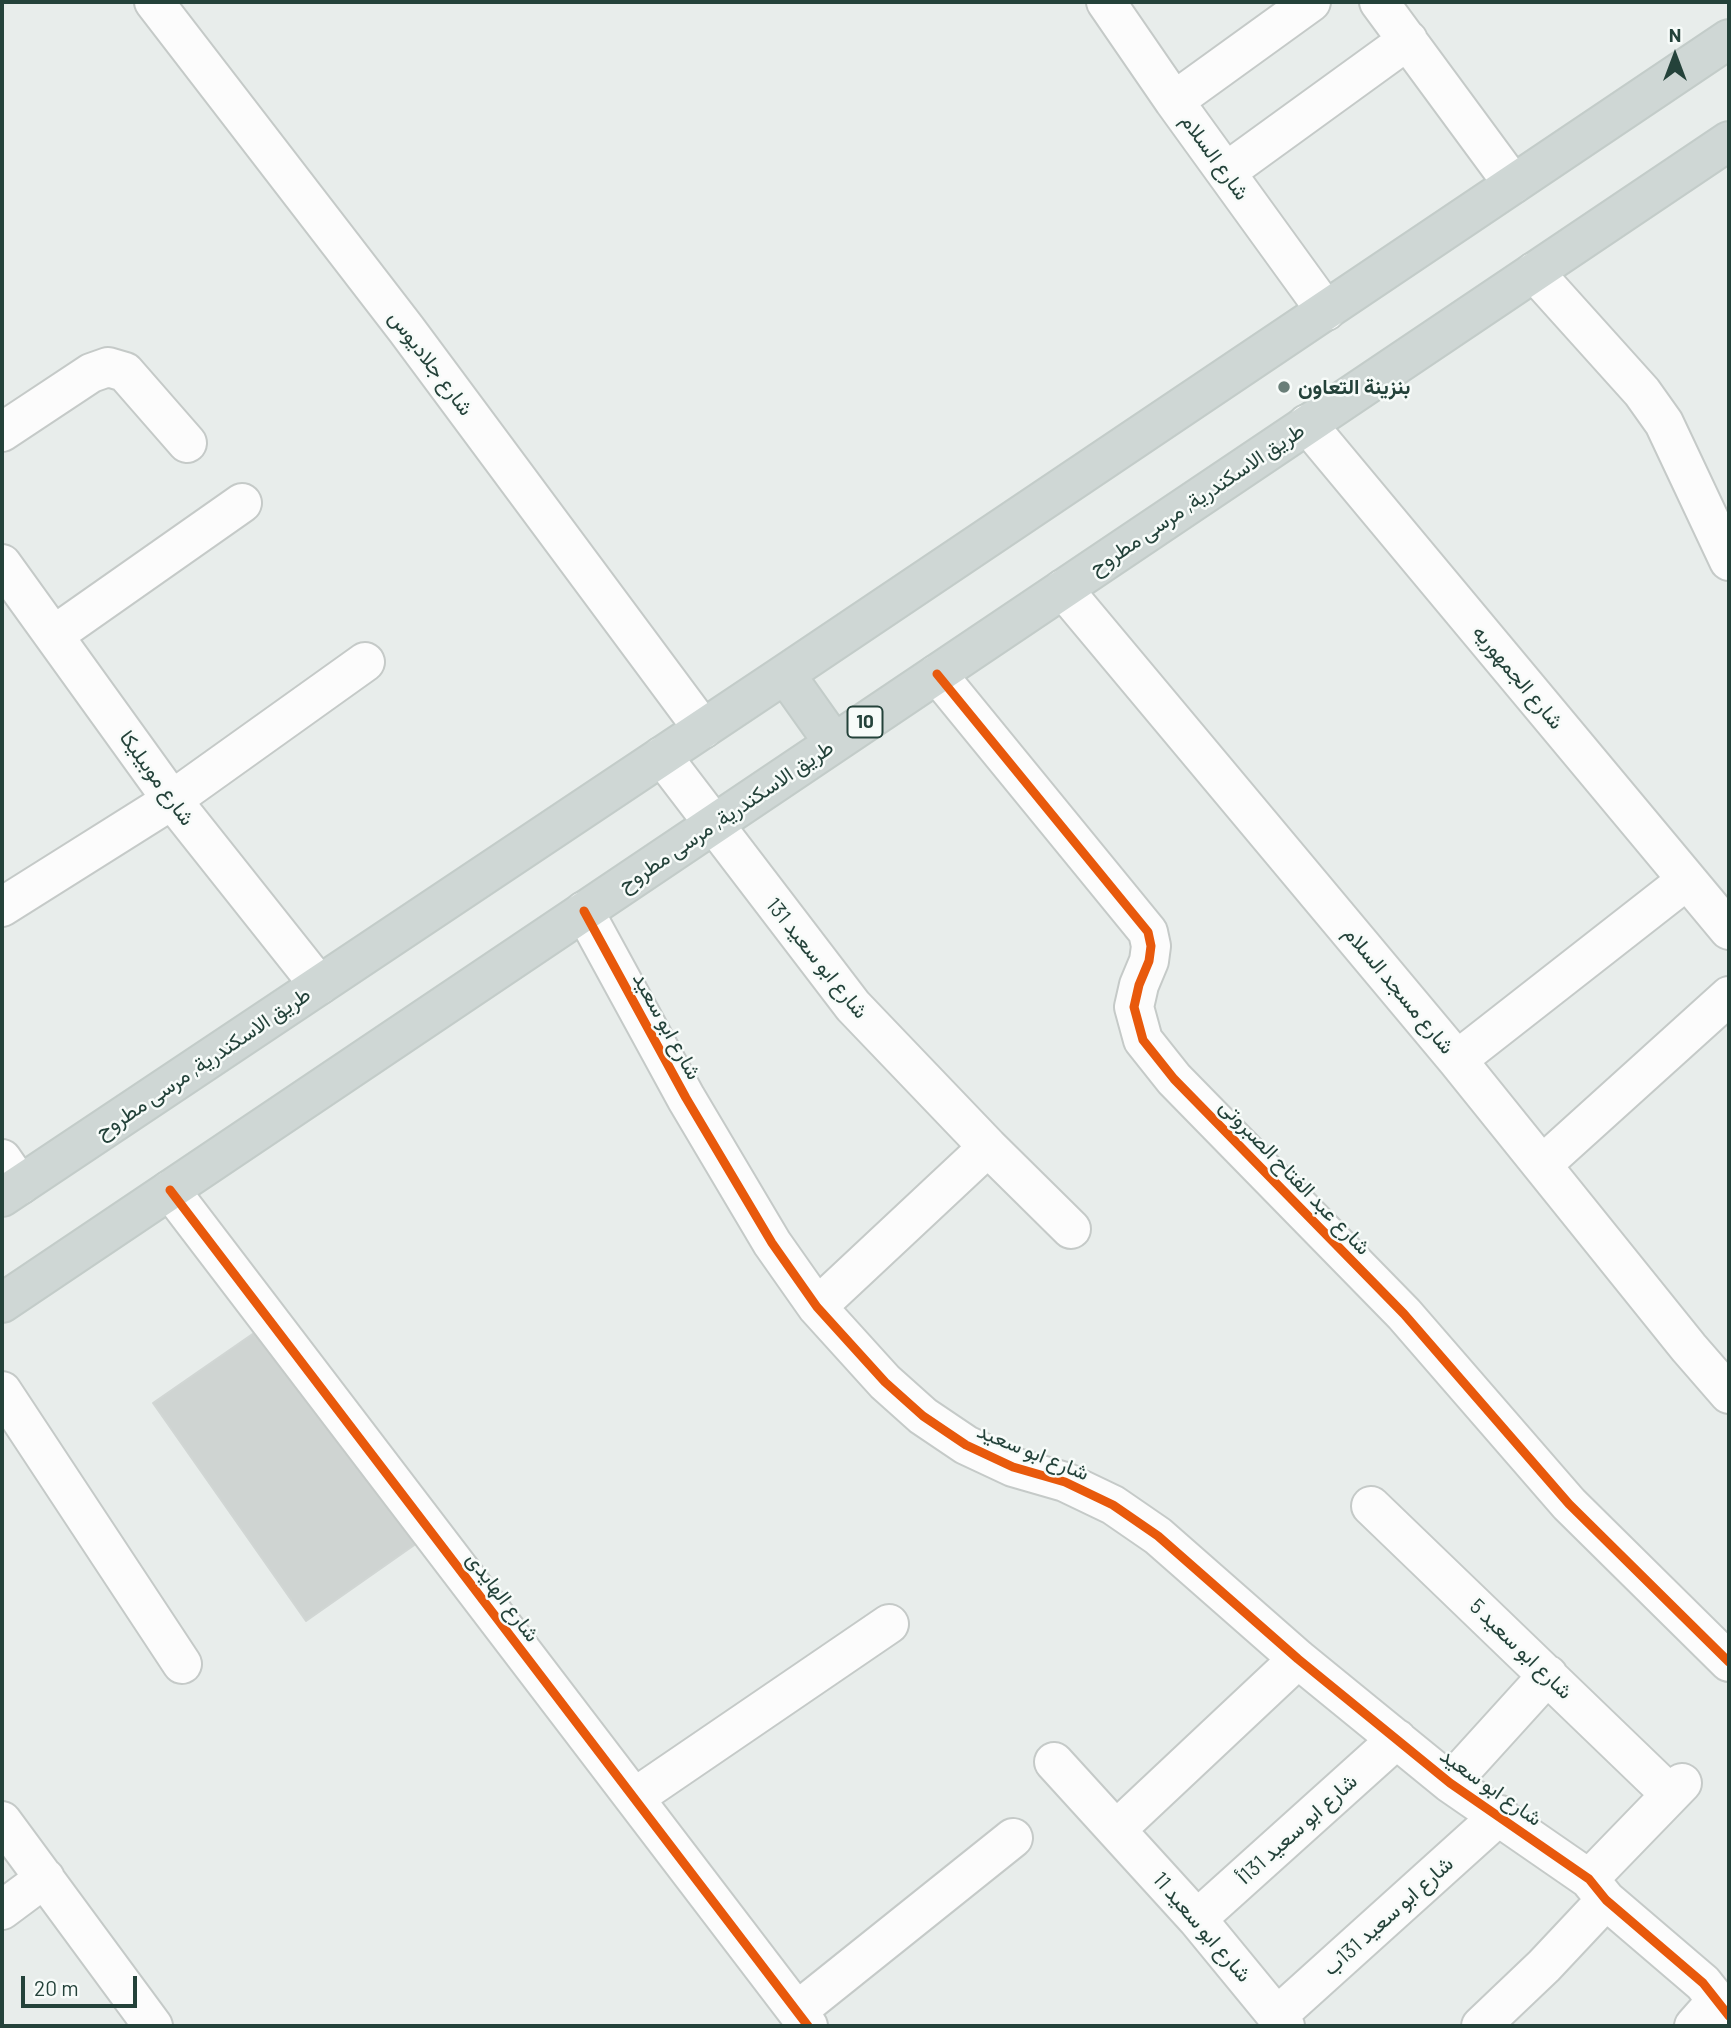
<!DOCTYPE html>
<meta charset="utf-8">
<style>
body{margin:0}
#map{position:relative;width:1731px;height:2028px;overflow:hidden;background:#e8edeb;font-family:Barlow,sans-serif}
canvas{display:block}
.frame{position:absolute;inset:0;border:4px solid #24423a;pointer-events:none}
.north{position:absolute;left:1640px;top:21px;width:70px;height:70px;-webkit-text-stroke:5px #f7fbf9;paint-order:stroke;rotate:0deg;font-size:19px;font-weight:700;line-height:28px;text-align:center;color:#24423a}
.north::after{content:'';display:block;margin:auto;width:24px;height:32px;background:#24423a;clip-path:polygon(50% 0,100% 100%,50% 72%,0 100%)}
.scale{position:absolute;left:21px;top:1976px;width:116px;height:32px;box-sizing:border-box;border:4px solid #24423a;border-top:0;padding-left:9px;font-size:21px;line-height:24px;white-space:nowrap;color:#24423a;-webkit-text-stroke:5px #f7fbf9;paint-order:stroke}
</style>
<div id="map">
<canvas width="1731" height="2028"></canvas>
<div class="frame"></div>
<div class="north">N</div>
<div class="scale">20 m</div>
</div>
<script>
const context = document.querySelector('canvas').getContext('2d');
context.lineJoin = 'round';
function fillPath(path, color) { context.fillStyle = color; context.fill(path, 'evenodd'); }
const toPath = rows => new Path2D(rows.map(r => 'M' + r).join(''));
function trace(path, color, width, dash) { context.strokeStyle = color; context.lineWidth = width; context.lineCap = dash ? 'butt' : 'round'; context.setLineDash(dash || []); context.stroke(path); }
function write(font, color, halo, rows, align = 'center') {
  context.font = font + ' Barlow,Vazirmatn,sans-serif'; context.lineWidth = 5; context.setLineDash([]); context.textBaseline = 'middle'; context.strokeStyle = halo; context.fillStyle = color; for (const [text, x, y, turn = 0] of rows) {
    context.save(); context.translate(x, y); context.rotate((+turn || 0) * Math.PI / 180); context.textAlign = isNaN(turn) ? turn : align; if (halo) context.strokeText(text, 0, 0); context.fillText(text, 0, 0); context.restore();
  }
}
const building = toPath([
 [267,1324,420,1541,306,1621,153,1403,267,1324]
]);
const minor = toPath([
 [154,2,406,329,703,729],
 [1106,2,1174,101,1326,311],
 [1379,2,1513,184],
 [1174,101,1311,2],
 [1226,172,1408,40],
 [1534,272,1642,392,1664,423,1729,561],
 [1307,424,1729,930],
 [2,432,91,373,108,367,125,372,187,443],
 [2,564,172,800,319,985],
 [1063,589,1457,1060,1689,1348,1729,1394],
 [54,635,242,503],
 [937,674,1148,932,1151,946,1149,961,1139,985,1134,1007,1143,1040,1174,1079,1404,1314,1569,1504,1729,1662],
 [662,756,853,1006,988,1147,1071,1229],
 [2,907,172,800,365,662],
 [584,911,686,1098,772,1243,817,1307,885,1382,923,1416,966,1445,1013,1467,1065,1482,1113,1505,1158,1536,1298,1659,1450,1783,1589,1879,1606,1900,1703,1983,1729,2016],
 [1457,1060,1687,880],
 [2,1159,20,1185],
 [1542,1165,1729,996],
 [170,1190,808,2026],
 [817,1307,988,1147],
 [2,1391,182,1664],
 [1371,1506,1670,1794],
 [1054,1762,1197,1919,1285,2026],
 [1450,1783,1548,1675],
 [634,1798,889,1624],
 [2,1821,153,2026],
 [1117,1829,1298,1659],
 [1589,1879,1682,1783],
 [2,1910,45,1878],
 [1197,1919,1397,1739],
 [797,2011,1013,1838],
 [1277,2016,1500,1815],
 [1481,2026,1544,1966,1606,1900],
 [1694,2026,1717,2000]
]);
const major = toPath([
 [785,674,834,743],
 [2,1197,785,674,1729,39],
 [2,1303,1729,141]
]);
const cycleway = toPath([
 [937,674,1148,932,1151,946,1149,961,1139,985,1134,1007,1143,1040,1174,1079,1404,1314,1569,1504,1729,1662],
 [584,911,686,1098,772,1243,817,1307,885,1382,923,1416,966,1445,1013,1467,1065,1482,1113,1505,1158,1536,1298,1659,1450,1783,1589,1879,1606,1900,1703,1983,1729,2016],
 [170,1190,808,2026]
]);
const markers = [
 [1284,387,7,"#697e78"]
];
const shields = [
 [865,722,35]
];
const shieldNames = [
 ["10",865,722]
];
const streetNames = [
 ["شارع السلام",1215,157,54],
 ["شارع جلاديوس",431,363,53],
 ["طريق الاسكندرية, مرسى مطروح",1197,499,-34],
 ["شارع الجمهوريه",1518,677,50],
 ["شارع موبيليكا",157,778,54],
 ["طريق الاسكندرية, مرسى مطروح",726,816,-34],
 ["شارع ابو سعيد 131",817,958,51],
 ["شارع مسجد السلام",1399,990,50],
 ["شارع ابو سعيد",667,1026,61],
 ["طريق الاسكندرية, مرسى مطروح",203,1063,-34],
 ["شارع عبد الفتاح الصبروتى",1295,1177,46],
 ["شارع ابو سعيد",1033,1452,22],
 ["شارع الهايدى",503,1597,53],
 ["شارع ابو سعيد 5",1521,1649,44],
 ["شارع ابو سعيد",1491,1787,35],
 ["شارع ابو سعيد 131أ",1297,1829,-42],
 ["شارع ابو سعيد 131ب",1388,1916,-42],
 ["شارع ابو سعيد 11",1202,1927,49]
];
const poiNames = [
 ["بنزينة التعاون",1298,387]
];
fillPath(building, '#cfd4d2');
trace(building, '#d1d6d4', 2);
trace(minor, '#c5cac8', 42);
trace(major, '#c3ccc9', 42);
trace(minor, '#fcfcfc', 38);
trace(major, '#cfd7d5', 38);
trace(cycleway, '#e8590c', 9);
for (const [x, y, r, color] of markers) { const dot = new Path2D(); dot.arc(x, y, r, 0, 2 * Math.PI); context.fillStyle = color; context.fill(dot); trace(dot, '#f7fbf9', 2.5); }
for (const [x, y, w] of shields) { const box = new Path2D(); box.roundRect(x - w / 2, y - 15.5, w, 31, 5); context.fillStyle = '#f7fbf9'; context.fill(box); trace(box, '#24423a', 2); }
write('bold 19px', '#24423a', null, shieldNames);
write('21px', '#24423a', '#f7fbf9', streetNames);
write('bold 21px', '#24423a', '#f7fbf9', poiNames, 'left');
</script>
